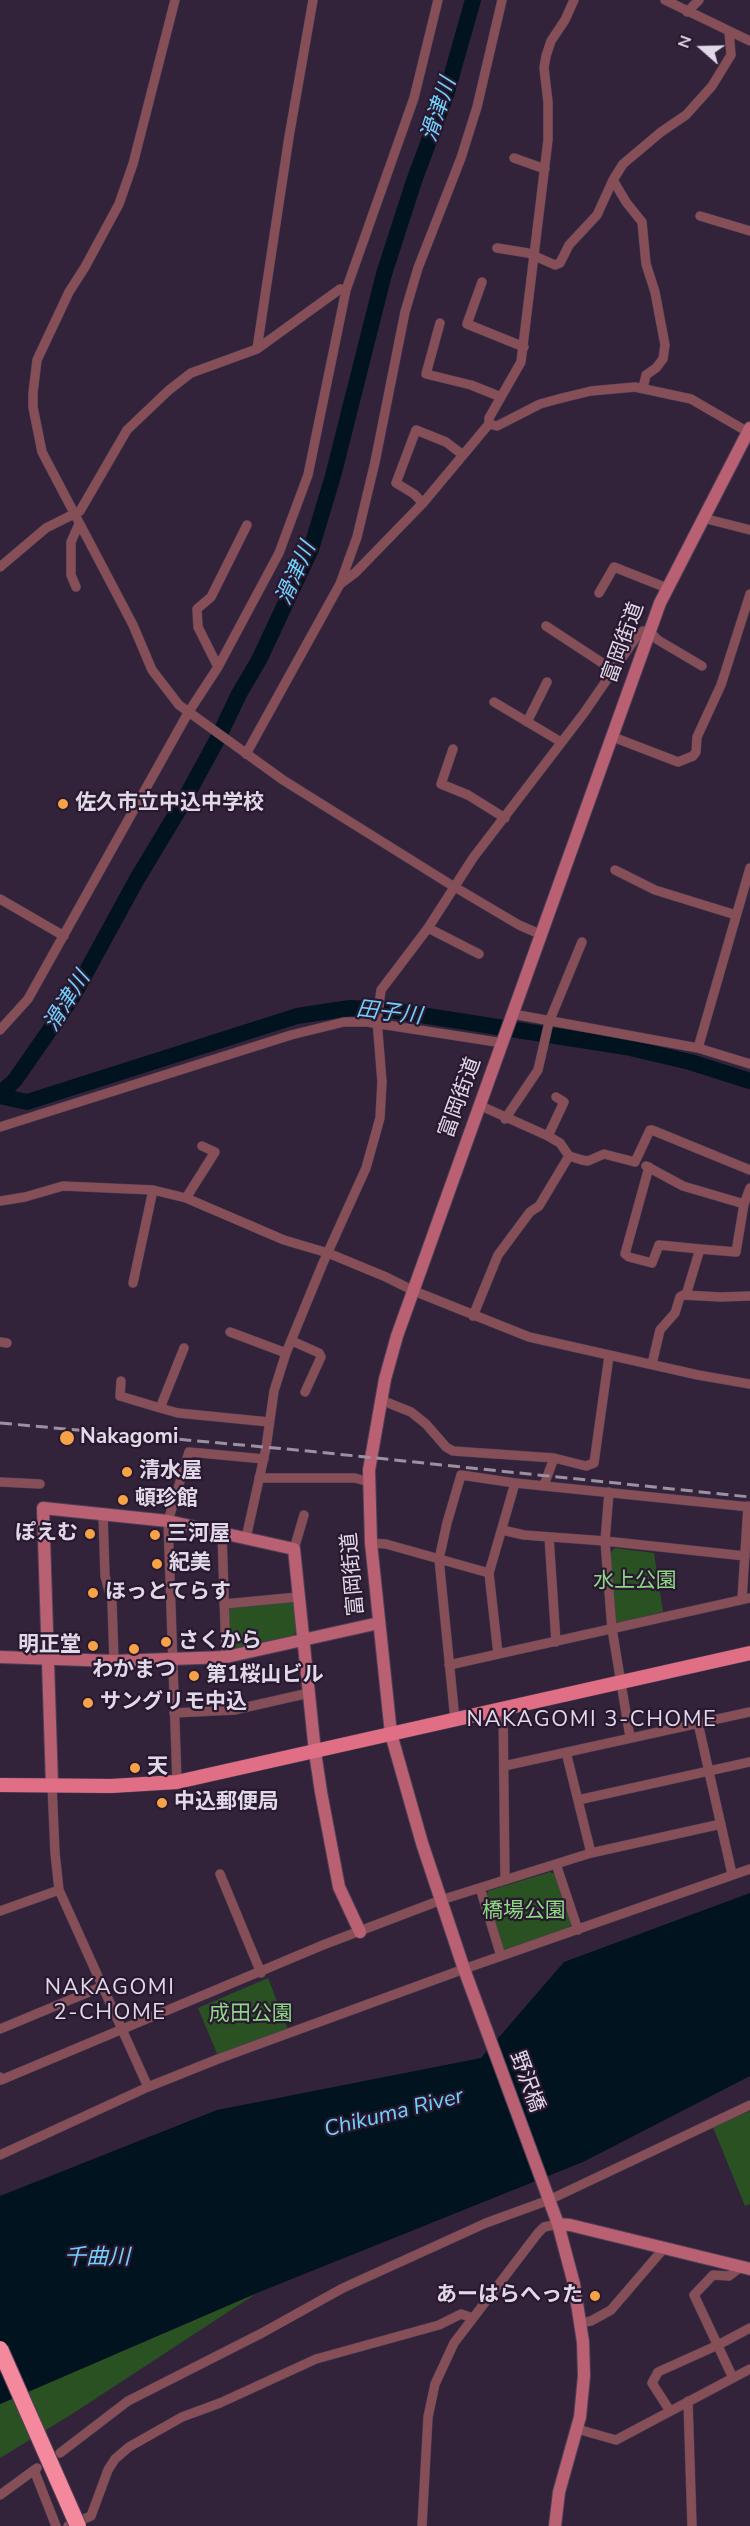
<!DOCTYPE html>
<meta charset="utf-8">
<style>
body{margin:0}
#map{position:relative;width:750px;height:2526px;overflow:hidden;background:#32233a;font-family:"Nunito Sans",sans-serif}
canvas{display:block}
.north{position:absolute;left:672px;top:18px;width:60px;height:60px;-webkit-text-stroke:4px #281930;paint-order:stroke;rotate:290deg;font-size:16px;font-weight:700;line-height:24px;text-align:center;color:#e2d9e8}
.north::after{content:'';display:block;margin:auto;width:21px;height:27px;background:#e2d9e8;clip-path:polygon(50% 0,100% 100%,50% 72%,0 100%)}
</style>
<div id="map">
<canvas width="750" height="2526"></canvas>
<div class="north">N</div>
</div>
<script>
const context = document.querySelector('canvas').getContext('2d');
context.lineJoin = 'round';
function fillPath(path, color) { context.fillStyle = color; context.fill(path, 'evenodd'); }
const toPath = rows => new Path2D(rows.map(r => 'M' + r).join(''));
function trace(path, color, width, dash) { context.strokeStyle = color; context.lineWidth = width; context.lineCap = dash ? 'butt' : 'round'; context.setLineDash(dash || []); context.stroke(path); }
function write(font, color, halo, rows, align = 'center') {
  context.font = font + ' "Nunito Sans","Noto Sans JP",sans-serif'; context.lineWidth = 4.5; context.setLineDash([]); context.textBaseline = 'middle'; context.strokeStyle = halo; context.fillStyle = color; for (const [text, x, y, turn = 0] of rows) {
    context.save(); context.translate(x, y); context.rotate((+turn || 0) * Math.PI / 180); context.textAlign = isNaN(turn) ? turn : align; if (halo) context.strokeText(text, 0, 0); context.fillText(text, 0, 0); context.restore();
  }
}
const green = toPath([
 [615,1548,654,1553,663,1612,616,1623,610,1553],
 [294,1602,297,1631,292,1637,231,1651,228,1610,232,1607],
 [550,1872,555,1874,572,1922,569,1929,507,1952,501,1947,486,1896,488,1891],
 [268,1978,288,2030,218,2056,198,2008],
 [750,2111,750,2204,745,2206,713,2127],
 [257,2293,69,2416,0,2458,0,2404]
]);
const water = toPath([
 [750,1893,750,2076,583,2162,257,2293,0,2404,0,2196,217,2110,481,2058,564,1962]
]);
const river = toPath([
 [0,1094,15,1080,72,998,137,879,181,806,218,738,239,694,259,660,311,549,333,476,384,274,414,181,446,95,473,0],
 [0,1096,27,1102,297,1016,350,1008,389,1010,626,1047,690,1062,750,1081]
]);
const street = toPath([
 [175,0,133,164,119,204,85,267,69,292,37,360,33,393,33,407,42,452,133,625,152,670,179,705,283,780,448,883,519,925,542,935],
 [665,0,750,41],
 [687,12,699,0],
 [514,158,545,169],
 [700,216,750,231],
 [497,248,528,253,555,265,560,263,569,245,597,215,613,180],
 [482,282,467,324,524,347],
 [440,323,426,374,471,385,501,397],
 [257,349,289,137,313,0],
 [643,388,646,375,656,368,663,359,665,345,655,292,646,264,642,222,626,202,613,180,623,164,661,132,686,115,712,86,731,55,729,31],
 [489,424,497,426,540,404,562,398,591,391,635,387,691,399,748,432],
 [423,503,414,494,396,483,416,430,446,442,463,455],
 [703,518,750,530],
 [0,567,46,528,80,511,127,430,169,390,191,373,257,349,340,289,346,290],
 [340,584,355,573,423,503,489,424,489,418,521,362,548,140,548,102,544,68,546,56,551,41,565,20,574,0],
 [76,587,71,575,71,542,79,524],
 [599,593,614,567,667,588],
 [546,626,613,670],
 [218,667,198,627,197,609,211,597,247,525],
 [494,702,561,742],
 [527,722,547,682],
 [613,737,678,762,693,756,696,752,697,737,721,685,750,594],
 [453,749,441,784,468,795,505,818],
 [246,754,340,584,357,537,375,462,405,312,418,268,461,158,477,107,502,0],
 [615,870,655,890,736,915],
 [0,899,64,936],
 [428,928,479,954],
 [513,1014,698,1048,750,1064],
 [0,1030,28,999,188,713,218,667,279,553,308,475,346,290,414,98,438,0],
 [698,1048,750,868],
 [481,1106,548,1136,560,1143,569,1156,582,1160,588,1161,604,1154,635,1162,650,1130,652,1130,750,1170],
 [505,1119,538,1070,549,1022,582,942],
 [0,1127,291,1035,344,1022,367,1022,503,1043],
 [548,1136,564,1102,556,1097],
 [646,1166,683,1186,744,1204],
 [649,1167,625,1254,629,1257,652,1263,659,1245,700,1249],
 [186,1198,215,1152,202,1146],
 [0,1201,25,1197,63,1186,153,1190,186,1198,284,1240,328,1253,386,1277,414,1291,529,1337,698,1375,750,1384],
 [133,1283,153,1190],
 [686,1295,700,1249,736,1252,744,1204,750,1188],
 [473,1316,498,1255,530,1212,539,1206,569,1156],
 [230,1332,286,1353],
 [292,1341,319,1353,321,1357,305,1392],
 [0,1342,7,1343],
 [184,1348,160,1408,178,1413,269,1422],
 [652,1364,660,1330,675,1313,680,1297,683,1295,721,1297,750,1296],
 [121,1381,120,1396,160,1408],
 [381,1400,411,1412,426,1424,446,1447,453,1451,554,1458,586,1466,594,1463,609,1356],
 [259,1478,355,1478,369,1482],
 [0,1482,40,1484],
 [544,1485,554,1458],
 [609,1492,605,1541,612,1629,630,1737],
 [103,1513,105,1576,112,1602,114,1661],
 [502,1530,524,1535,605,1541,745,1556],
 [222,1533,226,1657],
 [549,1537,556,1642],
 [246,1538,266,1448,274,1391,286,1353,323,1263,366,1168,380,1118,382,1082,377,1020,381,990,428,928,473,858,584,713,637,636,643,631,650,632,658,640,702,666],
 [371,1543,386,1544,489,1573],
 [294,1549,304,1515],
 [742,1599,748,1506],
 [224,1604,298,1597],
 [498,1654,489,1573,515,1483,750,1507],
 [449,1665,750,1598],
 [503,1709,505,1880],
 [174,1713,234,1710,309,1693],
 [455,1720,439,1559,447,1523,461,1475,515,1483],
 [698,1723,732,1874],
 [566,1752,591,1853],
 [504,1766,750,1712],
 [177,1782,168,1521,189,1452,264,1459],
 [52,1785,55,1853,59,1890,148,2087],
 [578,1800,750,1762],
 [556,1864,578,1930],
 [220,1874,261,1973],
 [480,1888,501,1956],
 [0,1911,59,1890],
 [0,2029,101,1987],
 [0,2077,1,2080,323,1945,441,1900,591,1853,721,1824],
 [0,2155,148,2087,218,2059,464,1969,750,1869],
 [580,2323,591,2321,611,2310,665,2247],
 [733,2378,694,2295,713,2275,729,2276,742,2266],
 [688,2401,692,2526],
 [670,2411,652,2383,658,2372,718,2345,750,2328],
 [577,2429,616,2440,750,2369],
 [60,2453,128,2401,262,2333,343,2288,486,2223,549,2200,750,2105],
 [34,2470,56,2526],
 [0,2495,37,2468],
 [68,2526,91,2516,108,2470,115,2459,129,2447,182,2417,220,2403,316,2359,439,2325,461,2314,473,2318],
 [422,2526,428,2417,435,2384,454,2343,538,2233,544,2227,558,2224]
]);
const secondary = toPath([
 [0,1657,114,1661,226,1657,379,1623],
 [52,1785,43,1508,168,1521,294,1549,315,1752,321,1792,339,1887,360,1932],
 [558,2224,570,2225,750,2269],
 [555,2526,559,2492,580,2417,584,2376,583,2342,574,2284,558,2224,464,1969,422,1843,391,1734,371,1543,369,1470,385,1379,397,1336,660,603,750,428]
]);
const primary = toPath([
 [0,1785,111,1786,177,1782,750,1653]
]);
const rail = toPath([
 [0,1423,308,1451,750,1497]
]);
const highwayBridge = toPath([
 [0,2349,78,2526]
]);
const markers = [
 [63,804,6,"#f6a247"],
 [67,1438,8,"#f6a247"],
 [127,1472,6,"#f6a247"],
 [123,1500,6,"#f6a247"],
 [90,1534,6,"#f6a247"],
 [155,1535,6,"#f6a247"],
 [157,1564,6,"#f6a247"],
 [93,1593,6,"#f6a247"],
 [166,1642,6,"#f6a247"],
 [93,1646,6,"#f6a247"],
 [134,1649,6,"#f6a247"],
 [194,1676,6,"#f6a247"],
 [88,1703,6,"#f6a247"],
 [135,1768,6,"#f6a247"],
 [162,1803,6,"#f6a247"],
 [595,2296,6,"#f6a247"]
];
const streetNames = [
 ["富岡街道",624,643,-70],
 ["富岡街道",461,1098,-70],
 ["富岡街道",354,1574,-95],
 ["野沢橋",526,2082,70]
];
const poiNames = [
 ["佐久市立中込中学校",75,804],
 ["Nakagomi",80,1438],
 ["清水屋",139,1472],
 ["頓珍館",135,1500],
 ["ぽえむ",78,1534,"right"],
 ["三河屋",167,1535],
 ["紀美",169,1564],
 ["ほっとてらす",105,1593],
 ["さくから",178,1642],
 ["明正堂",81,1646,"right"],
 ["わかまつ",134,1671,"center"],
 ["第1桜山ビル",206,1676],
 ["サングリモ中込",100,1703],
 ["天",147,1768],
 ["中込郵便局",174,1803],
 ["あーはらへった",583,2296,"right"]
];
const parkNames = [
 ["水上公園",635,1582],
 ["橋場公園",524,1912],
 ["成田公園",251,2015]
];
const waterNames = [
 ["滑津川",440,110,-72],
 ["滑津川",297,574,-66],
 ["滑津川",68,1002,-58],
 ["田子川",389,1014,7],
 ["Chikuma River",394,2114,-14],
 ["千曲川",97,2259]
];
const neighbourhoodNames = [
 ["NAKAGOMI 3-CHOME",592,1721],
 ["NAKAGOMI",110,1989],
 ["2-CHOME",110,2014]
];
fillPath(green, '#295122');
fillPath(water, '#00131f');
trace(river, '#00131f', 16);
trace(street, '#4e4056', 10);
trace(secondary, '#4e4056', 14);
trace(primary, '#4e4056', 15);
trace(street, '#864f58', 9);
trace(secondary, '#b96172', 12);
trace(primary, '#e06f86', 14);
trace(rail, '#9c91a3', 3, [12, 6]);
trace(highwayBridge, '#4e4056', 18, []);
trace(highwayBridge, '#f4889c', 16);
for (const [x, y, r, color] of markers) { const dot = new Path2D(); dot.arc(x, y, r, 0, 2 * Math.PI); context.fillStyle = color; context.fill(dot); trace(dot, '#281930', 2); }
write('21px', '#e2d9e8', '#281930', streetNames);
write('bold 21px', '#e2d9e8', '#281930', poiNames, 'left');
write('21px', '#8fd883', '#281930', parkNames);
write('italic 22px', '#72d0fc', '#281930', waterNames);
context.letterSpacing = '1.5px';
write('22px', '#e2d9e8', '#281930', neighbourhoodNames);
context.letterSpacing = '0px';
</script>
